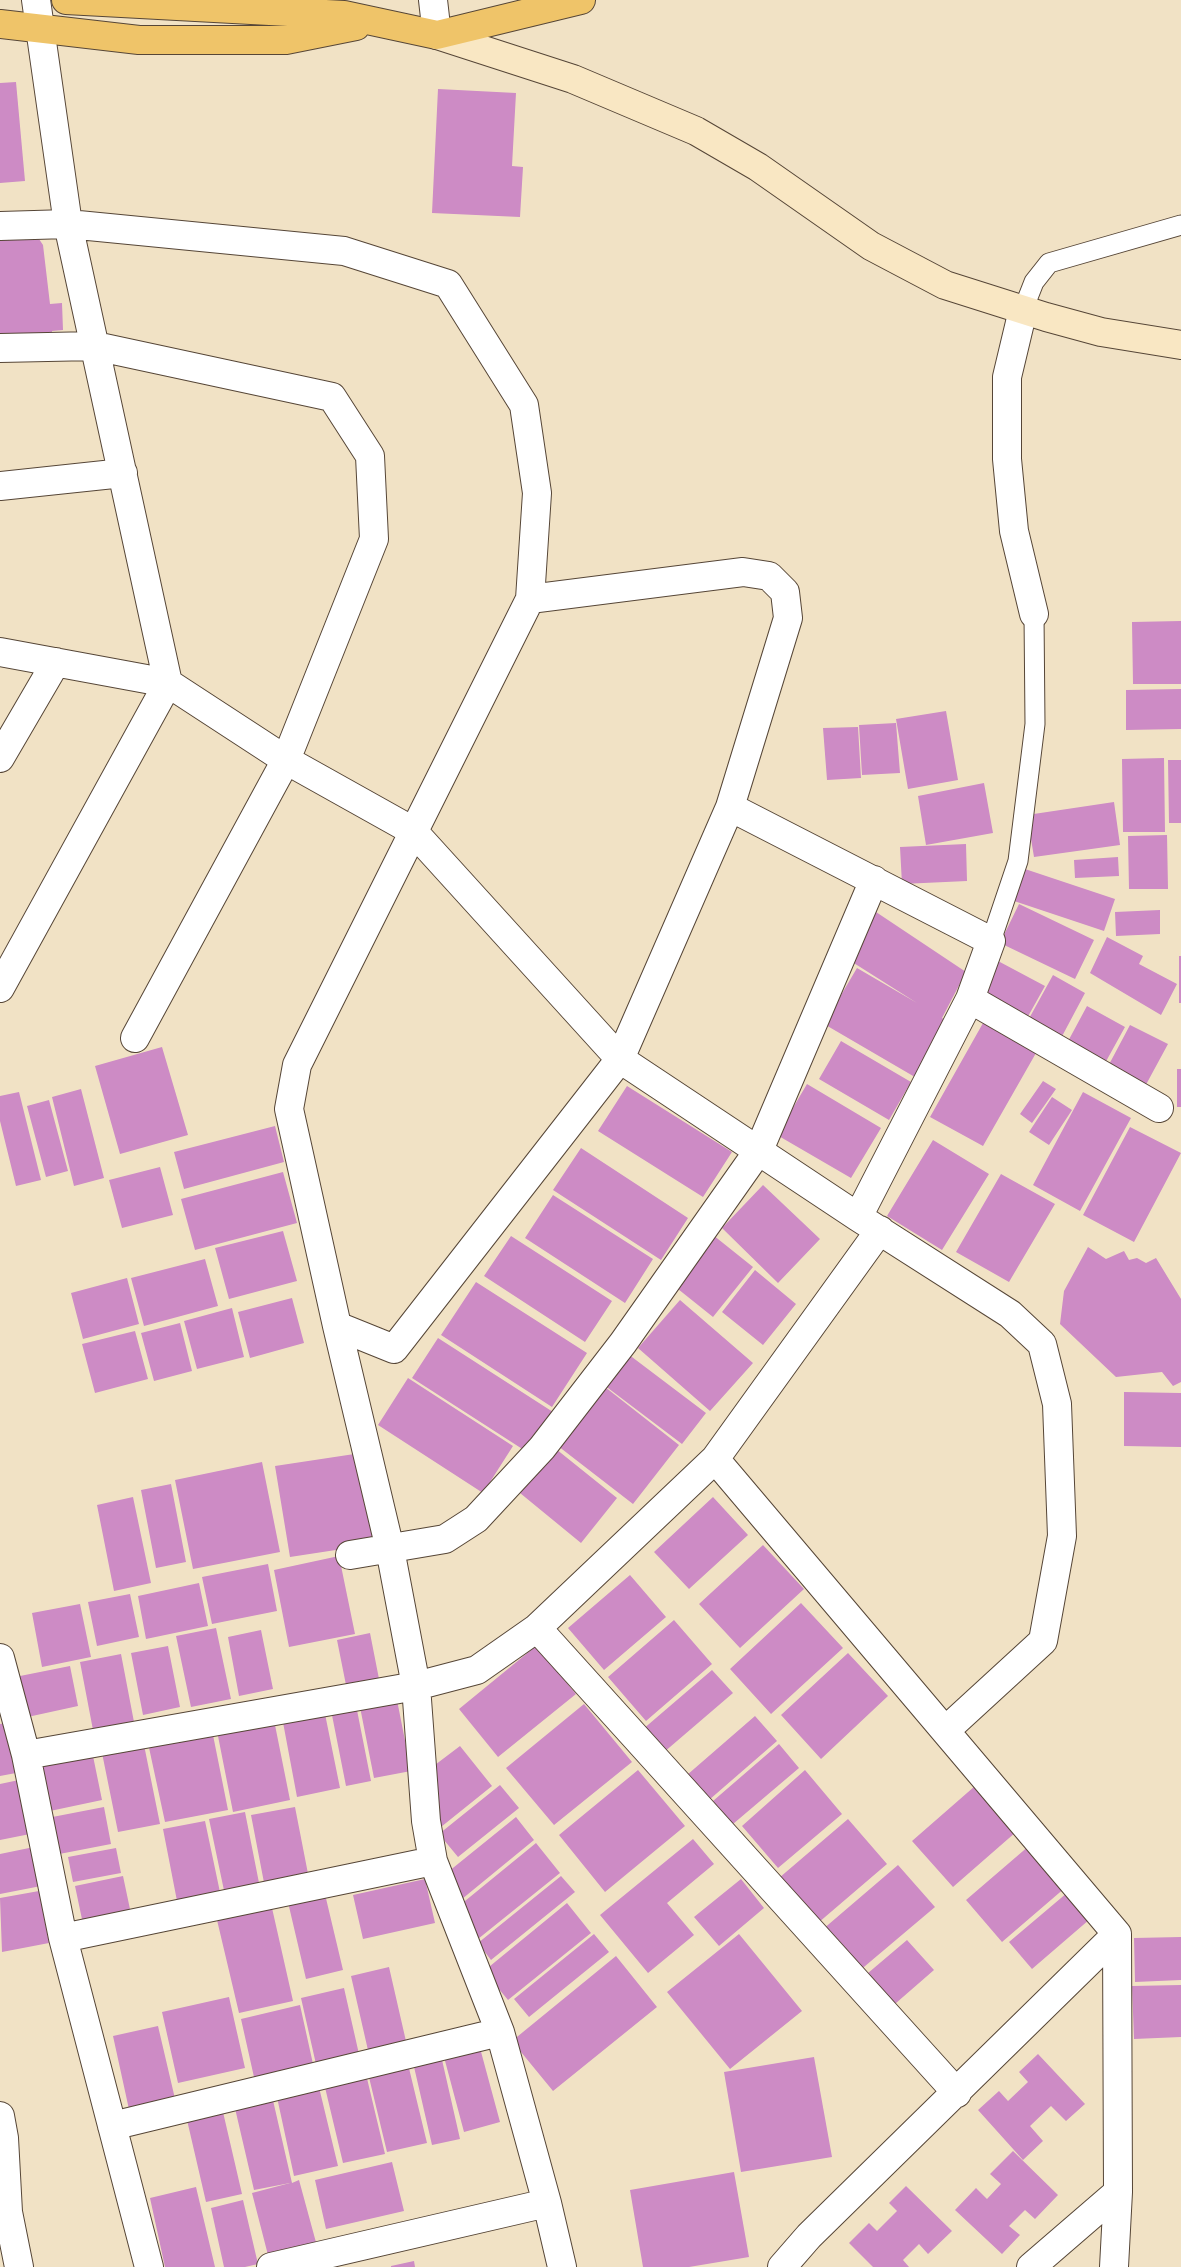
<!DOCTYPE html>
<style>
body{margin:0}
canvas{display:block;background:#f1e2c5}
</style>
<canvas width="1181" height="2267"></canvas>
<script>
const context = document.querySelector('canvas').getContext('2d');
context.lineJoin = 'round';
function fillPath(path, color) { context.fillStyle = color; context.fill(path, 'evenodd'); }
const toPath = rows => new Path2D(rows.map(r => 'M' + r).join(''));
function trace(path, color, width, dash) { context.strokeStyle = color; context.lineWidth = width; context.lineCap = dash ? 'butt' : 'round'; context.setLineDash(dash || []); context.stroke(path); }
const building = toPath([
 [16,82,25,181,0,183,0,83],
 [438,89,516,93,512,166,523,167,520,217,432,213],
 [33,230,43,245,50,304,62,303,63,330,52,331,52,338,0,341,0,231],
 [1181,621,1181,684,1133,684,1132,622],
 [1181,689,1181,729,1126,730,1126,690],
 [946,711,958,780,908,789,896,719],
 [896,723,900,773,862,775,859,725],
 [858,727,861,778,827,780,823,728],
 [1164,758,1165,832,1123,832,1122,759],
 [1168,760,1181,760,1181,823,1169,823],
 [984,783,993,833,926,845,918,796],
 [1114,802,1120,845,1034,857,1027,815],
 [1167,835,1168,889,1129,889,1128,836],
 [966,844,967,881,902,884,900,847],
 [1118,857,1119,876,1075,878,1074,860],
 [1025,869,1115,899,1104,931,1014,901],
 [1019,904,1094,940,1075,979,1000,943],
 [873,910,966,972,942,1018,953,1025,920,1080,824,1024,857,968,917,1003,849,960],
 [1160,910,1160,934,1116,936,1115,912],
 [1107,937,1143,956,1139,964,1177,984,1161,1015,1090,973],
 [1179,956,1181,956,1181,1003,1179,1003],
 [998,961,1045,986,1026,1020,980,995],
 [1053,975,1085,993,1059,1042,1026,1024],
 [1087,1006,1125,1027,1104,1065,1066,1045],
 [987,1016,1040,1046,983,1146,930,1117],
 [1130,1025,1168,1044,1142,1092,1105,1072],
 [841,1041,911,1082,889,1120,819,1079],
 [162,1047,188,1135,120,1154,95,1066],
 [1177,1069,1181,1069,1181,1107,1177,1107],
 [1043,1081,1056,1089,1032,1123,1020,1114],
 [807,1084,881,1128,851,1178,777,1135],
 [627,1086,732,1152,703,1197,598,1131],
 [81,1089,104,1178,74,1186,52,1097],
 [19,1092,41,1180,16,1186,0,1121,0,1096],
 [1083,1092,1131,1118,1080,1211,1033,1185],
 [1052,1097,1072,1110,1049,1145,1029,1132],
 [49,1100,68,1171,46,1177,27,1106],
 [275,1126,284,1162,184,1189,174,1152],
 [1130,1127,1181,1153,1134,1242,1083,1215],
 [933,1140,989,1174,942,1250,887,1216],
 [581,1148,688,1218,661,1260,553,1190],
 [160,1167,173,1215,122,1228,109,1180],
 [283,1172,297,1223,195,1250,181,1199],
 [1001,1174,1055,1204,1009,1282,956,1252],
 [763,1185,820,1239,778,1283,722,1228],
 [553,1195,653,1259,625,1303,525,1238],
 [283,1231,297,1281,229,1299,215,1248],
 [713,1235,753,1267,713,1317,673,1285],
 [511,1236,612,1301,585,1342,484,1276],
 [1088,1247,1106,1259,1124,1251,1129,1260,1137,1258,1146,1263,1156,1258,1181,1299,1181,1382,1173,1386,1162,1372,1116,1377,1060,1324,1064,1291],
 [205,1259,218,1306,144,1326,131,1278],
 [755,1270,796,1304,763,1345,722,1312],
 [127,1278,139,1324,83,1339,71,1293],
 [476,1282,587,1353,552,1407,441,1335],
 [292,1298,304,1343,250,1358,238,1312],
 [680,1300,753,1363,710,1411,638,1348],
 [232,1308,244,1357,197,1369,184,1321],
 [180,1323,192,1371,154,1381,141,1333],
 [135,1331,148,1379,95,1393,82,1344],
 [438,1338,553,1412,527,1452,412,1378],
 [628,1354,706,1413,682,1444,604,1385],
 [408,1378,513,1446,483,1493,378,1425],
 [605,1387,679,1445,633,1504,558,1446],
 [1124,1392,1181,1393,1181,1447,1124,1446],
 [556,1449,617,1498,581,1543,520,1493],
 [361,1453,375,1544,290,1557,275,1466],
 [262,1462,280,1552,193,1569,175,1480],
 [171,1484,186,1562,156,1568,141,1490],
 [133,1497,151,1583,114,1591,97,1505],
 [713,1497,748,1535,689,1589,654,1552],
 [763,1545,804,1589,740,1648,699,1604],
 [339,1556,355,1634,289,1647,274,1570],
 [268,1564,277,1611,212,1624,202,1577],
 [630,1575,666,1617,604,1670,568,1628],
 [199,1583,208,1626,146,1639,138,1596],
 [130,1594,139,1637,97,1646,88,1602],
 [801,1603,843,1648,771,1714,730,1669],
 [80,1604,91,1657,42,1667,32,1613],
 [674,1620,712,1664,646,1721,608,1677],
 [216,1628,231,1699,191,1707,176,1636],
 [261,1630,273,1689,239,1696,228,1637],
 [370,1633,379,1679,346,1685,337,1640],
 [168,1646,180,1707,143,1715,131,1653],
 [536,1646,576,1694,498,1757,459,1709],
 [848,1653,888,1696,821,1759,781,1715],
 [121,1654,134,1722,93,1730,80,1662],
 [70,1666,78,1706,23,1718,15,1677],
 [712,1670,733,1693,663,1753,642,1730],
 [396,1695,411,1771,374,1778,359,1702],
 [355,1700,371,1781,346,1786,330,1705],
 [584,1704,632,1762,554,1825,506,1768],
 [324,1709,340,1788,297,1797,282,1717],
 [755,1716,777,1741,709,1800,687,1775],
 [274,1720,290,1800,233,1812,217,1731],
 [6,1723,16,1773,0,1776,0,1724],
 [212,1730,228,1810,165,1822,148,1743],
 [143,1740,160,1824,118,1832,101,1748],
 [779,1744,799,1768,733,1824,713,1801],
 [460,1746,492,1786,441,1827,427,1771],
 [93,1756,102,1800,50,1811,41,1766],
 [638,1770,685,1826,605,1892,559,1835],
 [805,1770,842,1814,778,1868,742,1826],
 [19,1780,30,1834,0,1840,0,1784],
 [500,1785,519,1808,458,1857,439,1834],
 [975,1786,1016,1832,953,1887,912,1841],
 [104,1807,111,1844,49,1856,42,1819],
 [295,1807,310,1884,266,1893,251,1815],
 [245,1812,261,1893,226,1900,209,1819],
 [516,1817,534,1840,462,1899,443,1876],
 [848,1819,887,1864,818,1923,779,1878],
 [205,1821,221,1897,178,1906,163,1829],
 [693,1839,714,1864,667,1903,694,1935,648,1973,600,1915],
 [536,1843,560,1873,478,1939,454,1910],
 [1030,1845,1066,1887,1002,1942,966,1900],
 [34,1847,41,1886,0,1894,0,1854],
 [116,1848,121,1873,73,1882,68,1857],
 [898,1865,935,1907,858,1972,822,1930],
 [123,1876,131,1914,83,1924,75,1886],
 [561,1876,575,1892,491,1960,478,1943],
 [425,1879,435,1923,363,1939,353,1895],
 [741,1879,764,1908,719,1946,694,1917],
 [1074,1887,1097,1913,1032,1969,1009,1942],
 [324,1890,343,1970,306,1979,287,1898],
 [39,1891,49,1943,2,1952,0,1898],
 [567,1903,591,1933,508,2000,484,1971],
 [272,1908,293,2001,239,2013,217,1920],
 [594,1934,609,1952,529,2017,514,1999],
 [739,1934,802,2011,730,2069,667,1992],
 [1181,1937,1181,1980,1135,1982,1134,1938],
 [907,1940,934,1970,888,2010,861,1979],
 [616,1956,657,2007,553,2091,512,2041],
 [389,1967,408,2050,370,2059,351,1976],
 [1181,1985,1181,2037,1134,2039,1132,1986],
 [344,1988,361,2063,318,2073,301,1998],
 [229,1997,245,2068,178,2083,162,2012],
 [300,2005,315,2073,256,2086,241,2019],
 [158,2026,176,2103,130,2114,113,2036],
 [480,2048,500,2122,464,2132,444,2057],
 [440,2051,460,2139,432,2145,412,2058],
 [1038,2054,1085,2104,1066,2121,1051,2106,1030,2126,1043,2141,1023,2160,978,2110,999,2091,1008,2101,1028,2082,1019,2072],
 [814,2057,832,2157,741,2172,724,2072],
 [407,2060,427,2143,387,2152,367,2069],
 [365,2070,385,2154,343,2163,323,2079],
 [317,2079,338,2166,294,2176,275,2088],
 [272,2096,292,2183,299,2180,317,2246,269,2259,252,2193,290,2183,254,2190,234,2104],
 [223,2112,242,2194,206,2202,187,2120],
 [1013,2151,1058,2195,1035,2219,1025,2210,1009,2226,1020,2235,1002,2254,955,2210,976,2188,987,2199,1001,2184,990,2174],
 [392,2162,404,2211,326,2229,315,2180],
 [734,2172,749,2257,689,2267,643,2267,630,2190],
 [906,2186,952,2231,928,2254,919,2244,903,2260,909,2267,873,2267,849,2243,869,2223,877,2231,897,2211,889,2203],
 [196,2187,215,2267,165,2267,150,2198],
 [243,2200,258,2264,245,2267,224,2267,211,2208],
 [414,2261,415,2267,391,2267,391,2266]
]);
const lane = toPath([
 [1023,310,1034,282,1049,263,1181,225],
 [991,941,1018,861,1035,724,1034,614]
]);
const street = toPath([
 [433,0,437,35],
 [0,226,68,224,344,251,448,284,524,405,537,493,530,599,297,1065,289,1109,337,1326,394,1349,620,1059,730,807,788,618,785,592,769,576,743,572,530,599],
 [1023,310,1007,377,1007,459,1014,531,1034,614],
 [0,348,95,346,332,397,370,456,374,539,286,760,135,1038],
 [0,486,123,473],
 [0,652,168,683,286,760,413,831,620,1059,858,1217,1010,1314,1042,1344,1057,1404,1062,1536,1043,1641,946,1730],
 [0,758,56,662],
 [730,807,991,941,970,999,858,1217],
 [0,988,168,683,68,224,36,0],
 [970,999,1159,1108],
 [337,1326,390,1549,416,1686,426,1821,433,1861,500,2032,547,2203,562,2267],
 [715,1459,1117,1934,1118,2192,1114,2267],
 [350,1555,445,1539,476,1519,542,1448,623,1343,759,1150,874,880],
 [537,1628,957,2093],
 [0,1658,26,1755,63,1938,149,2267],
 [26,1755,416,1686,477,1670,537,1628,715,1459,880,1230],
 [63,1938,433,1861],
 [0,2116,4,2138,8,2212,19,2267],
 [112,2126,500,2032],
 [271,2267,547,2203],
 [782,2267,809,2236,1117,1934],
 [1031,2267,1118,2192]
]);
const secondary = toPath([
 [437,35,573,79,696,131,758,167,871,246,945,285,1046,317,1101,332,1181,345]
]);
const primary = toPath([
 [66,0,344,15,437,35,581,0],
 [0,24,139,40,286,40,356,26]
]);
fillPath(building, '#cd8bc5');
trace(lane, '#564637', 21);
trace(street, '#564637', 30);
trace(secondary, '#564637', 30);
trace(primary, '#564637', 30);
trace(lane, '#fff', 19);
trace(street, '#fff', 28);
trace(secondary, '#f9e7c3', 28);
trace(primary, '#efc469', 28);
</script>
